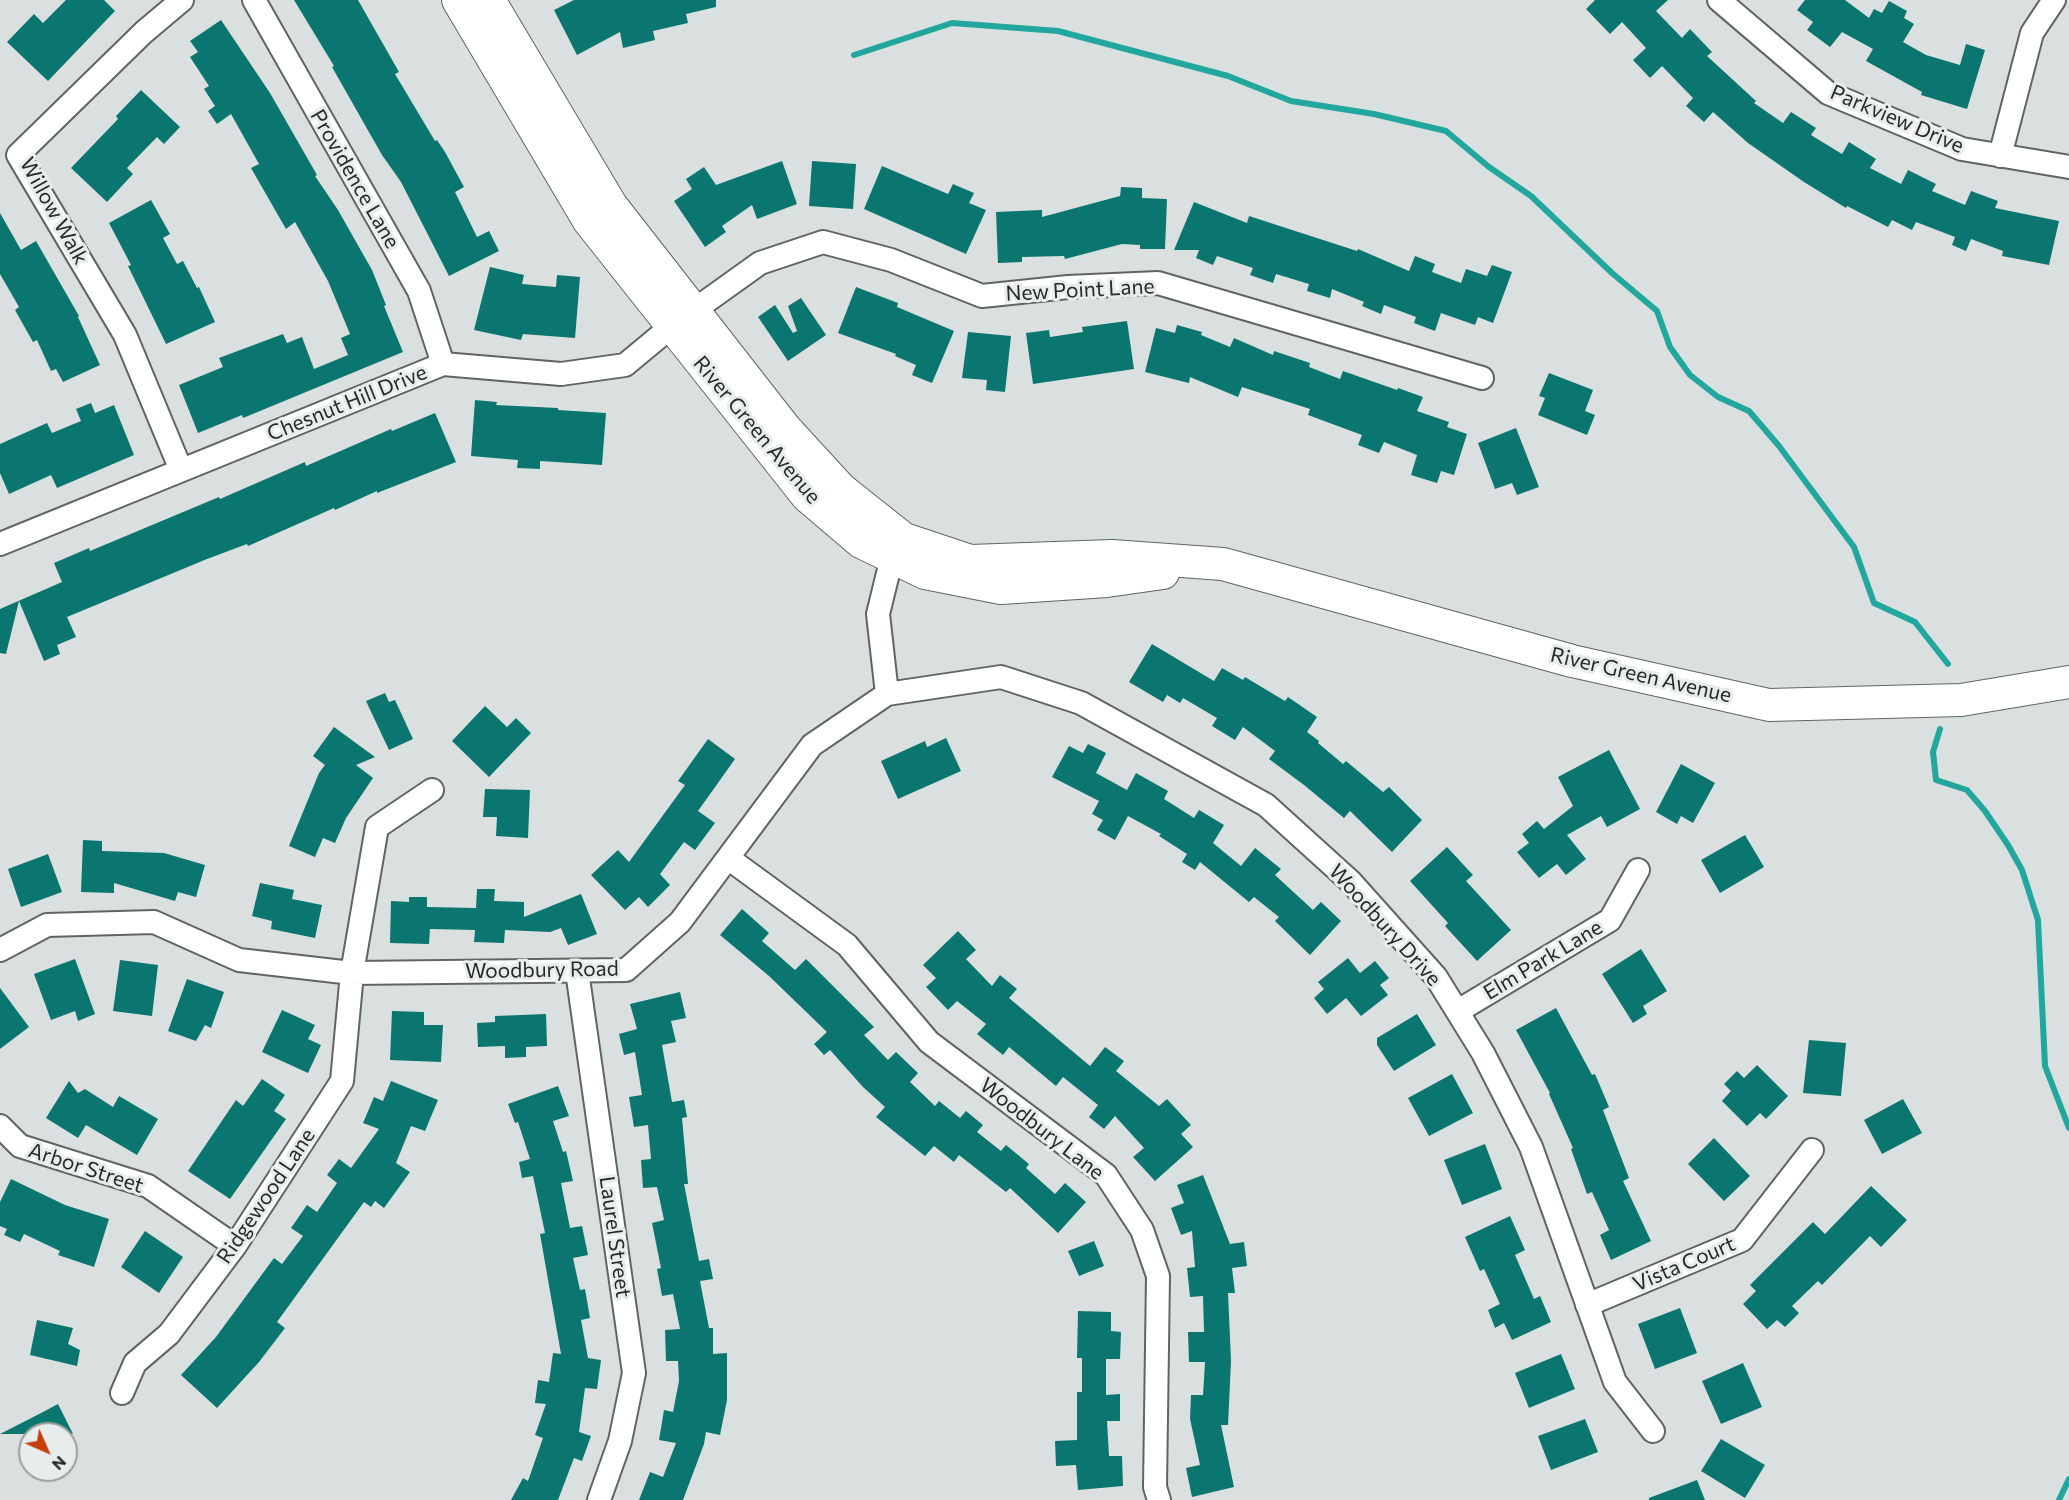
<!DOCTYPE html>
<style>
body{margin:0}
#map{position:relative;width:2069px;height:1500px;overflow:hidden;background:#dae0df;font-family:Commissioner,sans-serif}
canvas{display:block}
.north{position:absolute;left:18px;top:1422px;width:60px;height:60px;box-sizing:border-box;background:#e7edec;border:2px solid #9a9f9e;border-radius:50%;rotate:135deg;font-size:16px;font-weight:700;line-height:24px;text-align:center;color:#272a29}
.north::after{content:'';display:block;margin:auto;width:21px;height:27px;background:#c53e08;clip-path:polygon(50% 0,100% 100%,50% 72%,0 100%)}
</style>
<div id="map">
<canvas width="2069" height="1500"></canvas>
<div class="north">N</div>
</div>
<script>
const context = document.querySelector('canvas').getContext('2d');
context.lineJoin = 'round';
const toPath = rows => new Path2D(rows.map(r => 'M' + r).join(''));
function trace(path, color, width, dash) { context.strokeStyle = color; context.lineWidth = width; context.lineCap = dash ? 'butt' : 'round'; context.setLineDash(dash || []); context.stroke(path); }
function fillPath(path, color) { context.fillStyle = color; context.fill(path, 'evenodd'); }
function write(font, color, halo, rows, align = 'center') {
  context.font = font + ' Commissioner,sans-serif'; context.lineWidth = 6; context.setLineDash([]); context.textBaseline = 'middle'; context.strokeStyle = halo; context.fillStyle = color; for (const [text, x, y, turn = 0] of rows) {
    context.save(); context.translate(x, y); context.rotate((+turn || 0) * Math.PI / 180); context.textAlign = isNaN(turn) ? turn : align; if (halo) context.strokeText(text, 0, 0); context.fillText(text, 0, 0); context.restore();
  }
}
const stream = toPath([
 [854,55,952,23,1058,31,1228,76,1291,101,1374,114,1446,131,1489,167,1531,196,1612,273,1657,311,1670,347,1690,375,1718,397,1749,411,1779,446,1854,547,1874,603,1915,622,1948,664],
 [1940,729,1933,752,1936,780,1967,790,1985,811,2008,845,2022,870,2038,920,2045,1066,2069,1128],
 [2059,1500,2069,1479]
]);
const building = toPath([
 [66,0,104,0,115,11,48,81,7,42,34,14,43,23],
 [294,0,358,0,399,72,395,74,435,141,437,140,445,152,464,187,455,192,477,237,489,231,499,251,449,276,401,182,382,155,332,67,334,66],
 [574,0,716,0,716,7,686,14,688,23,653,31,655,40,623,48,620,32,577,55,554,10],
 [1595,0,1668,0,1656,11,1682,38,1690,29,1712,52,1707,56,1756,101,1754,103,1783,123,1791,112,1816,128,1811,135,1842,154,1849,142,1876,159,1870,168,1901,184,1908,170,1936,184,1932,191,1965,205,1971,191,1998,201,1995,208,2059,221,2049,265,2002,256,2003,251,1971,239,1966,251,1952,245,1955,237,1916,222,1912,230,1892,220,1888,227,1847,206,1846,208,1804,182,1748,143,1713,112,1704,122,1686,106,1693,98,1662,66,1650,78,1633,60,1646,48,1622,22,1610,34,1586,9],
 [1805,0,1845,0,1869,18,1874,9,1882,13,1889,1,1907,11,1904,18,1914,24,1903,42,1926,55,1960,65,1966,44,1985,50,1967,109,1921,95,1922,92,1866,61,1873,49,1842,32,1830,47,1807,30,1813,22,1797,10],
 [221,20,270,93,317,175,315,176,338,210,372,270,386,305,384,306,403,352,243,418,242,415,198,433,179,385,223,367,219,358,283,334,287,343,302,337,314,369,348,355,341,338,350,334,328,281,295,222,286,229,251,168,259,164,231,114,217,124,208,111,215,106,204,89,209,86,190,57,198,52,190,41],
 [141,90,180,127,164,144,157,137,127,168,133,174,107,202,71,168,118,119,116,116],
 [782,161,797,204,757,219,752,205,722,226,726,232,705,247,674,201,692,189,686,179,704,167,716,185],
 [812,161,856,164,853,209,809,206],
 [882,166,948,194,953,184,974,193,969,203,986,210,966,254,864,209],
 [1121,187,1142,188,1142,198,1167,199,1165,249,1140,249,1140,245,1122,244,1065,259,1064,256,1022,257,1022,262,998,263,996,212,1042,210,1042,217,1120,196],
 [151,200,170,234,163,238,177,264,183,261,197,288,199,287,215,322,166,344,128,266,131,265,109,223],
 [1194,202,1247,223,1249,216,1357,251,1358,249,1409,271,1415,256,1435,264,1432,272,1461,283,1466,269,1487,276,1492,265,1512,272,1493,323,1478,317,1475,325,1441,313,1435,331,1414,323,1416,317,1384,305,1381,314,1362,306,1364,302,1332,289,1330,298,1307,291,1309,284,1276,274,1273,283,1250,275,1253,268,1217,256,1213,265,1196,258,1199,250,1174,250],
 [0,213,21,250,36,241,79,316,78,317,100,365,63,382,56,369,51,371,37,340,33,342,15,310,19,307,0,274],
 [490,267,524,275,522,284,556,287,557,275,580,277,575,338,523,334,521,340,474,330],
 [856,287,898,303,897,307,954,331,932,383,912,375,916,365,895,356,896,354,838,333],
 [801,298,826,335,788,361,758,317,775,305,793,333,797,331,788,306],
 [1127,321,1134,369,1033,384,1026,333,1049,330,1050,337,1083,332,1082,327],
 [1177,325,1202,332,1201,335,1230,347,1234,338,1273,355,1274,351,1310,363,1309,367,1340,379,1343,371,1397,390,1398,388,1423,397,1417,411,1449,422,1447,427,1467,434,1454,475,1441,471,1437,483,1411,475,1417,455,1384,442,1379,453,1358,445,1362,435,1308,415,1310,409,1242,387,1238,397,1190,377,1189,383,1145,372,1156,328,1175,333],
 [968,332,1011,336,1005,392,986,390,987,380,962,378],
 [1549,373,1593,390,1585,411,1595,415,1587,435,1538,415,1545,398,1539,396],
 [475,400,497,402,496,405,558,408,558,410,606,413,602,465,540,461,540,469,517,468,518,460,471,456],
 [91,403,95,413,114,405,134,455,57,488,51,475,9,494,0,473,0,444,47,423,52,433,81,421,76,409],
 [435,413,456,462,377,493,377,491,335,510,334,508,248,546,247,544,207,559,67,617,76,637,57,645,60,654,44,661,19,601,6,654,0,653,0,609,62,582,54,563,89,548,90,551,219,497,220,499,305,462,306,466,391,429,392,431],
 [1516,428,1539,487,1517,495,1512,483,1495,489,1478,443],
 [1152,644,1214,681,1222,668,1243,680,1245,677,1285,701,1288,697,1317,717,1307,732,1319,741,1318,743,1343,764,1346,761,1383,792,1389,787,1422,820,1392,852,1350,811,1344,818,1304,785,1269,759,1275,751,1243,727,1235,740,1212,726,1217,718,1183,698,1180,703,1167,695,1163,702,1129,682],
 [385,693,389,702,395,700,413,739,389,750,366,701],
 [485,706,507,727,516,718,531,733,489,777,452,741],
 [334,727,375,757,356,765,373,778,346,818,335,843,323,838,315,857,289,846,319,773,325,765,313,756],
 [946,738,961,771,898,799,881,761,925,741,927,747],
 [708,739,735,759,698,811,715,823,695,850,684,842,660,874,670,885,648,907,639,897,625,910,591,875,618,850,629,862,685,785,678,781],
 [1088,744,1106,753,1096,773,1127,790,1136,773,1168,791,1164,799,1194,818,1199,810,1224,825,1213,843,1241,866,1255,848,1281,869,1275,875,1313,910,1321,902,1341,921,1310,955,1275,921,1279,917,1254,897,1249,902,1200,862,1195,870,1182,862,1187,854,1159,836,1161,834,1128,816,1115,840,1097,830,1103,820,1092,814,1099,801,1052,777,1069,746,1083,753],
 [1609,750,1640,809,1607,827,1601,816,1567,835,1586,859,1566,875,1557,864,1539,878,1517,852,1529,843,1522,834,1537,821,1544,829,1573,806,1558,777],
 [1681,764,1715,783,1693,823,1681,816,1677,824,1656,812],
 [485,789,530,790,528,838,496,836,497,817,483,817],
 [1745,835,1764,867,1720,893,1701,860],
 [83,840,102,841,102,851,164,853,205,865,196,897,178,892,175,901,114,883,114,893,81,892],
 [1447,847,1473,875,1466,881,1511,930,1477,961,1445,926,1448,923,1410,881],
 [48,854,62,892,21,907,8,869],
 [260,883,294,890,292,899,322,905,315,938,271,929,272,921,252,916],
 [477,889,495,889,494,901,524,902,524,917,581,894,597,934,568,945,561,928,550,932,505,930,504,943,474,942,475,930,430,929,429,944,390,943,391,901,409,902,409,897,427,897,427,907,476,908],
 [742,909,769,933,762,941,795,970,806,959,874,1027,864,1035,888,1060,896,1052,918,1073,910,1082,935,1106,939,1101,960,1118,966,1111,983,1125,977,1132,1001,1151,1006,1145,1029,1164,1026,1168,1055,1194,1065,1183,1086,1202,1058,1233,1010,1188,1006,1192,959,1155,954,1162,934,1146,925,1156,876,1117,885,1107,863,1087,830,1050,824,1055,814,1044,827,1032,769,976,720,935],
 [958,931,976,950,966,959,992,986,1000,975,1017,989,1009,998,1090,1066,1105,1047,1124,1061,1116,1071,1159,1106,1167,1099,1191,1125,1181,1134,1193,1147,1155,1181,1133,1157,1144,1148,1115,1116,1104,1129,1089,1117,1098,1105,1063,1077,1056,1086,1009,1047,1003,1055,977,1034,986,1024,957,1001,948,1010,926,987,936,978,923,965],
 [1641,949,1667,991,1643,1006,1647,1014,1633,1023,1602,974],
 [1348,958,1360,973,1375,961,1389,978,1380,985,1388,995,1361,1016,1346,998,1327,1014,1314,998,1324,989,1318,982],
 [75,959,95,1014,78,1021,75,1011,51,1020,34,974],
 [120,960,158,965,152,1016,113,1011],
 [187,979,224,992,211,1028,205,1025,196,1041,168,1031],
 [0,988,29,1027,0,1049],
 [680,992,686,1018,671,1021,676,1042,662,1045,672,1102,684,1100,687,1117,682,1118,688,1184,684,1184,699,1261,709,1259,713,1279,700,1281,709,1328,713,1328,713,1354,727,1353,727,1400,720,1435,706,1432,704,1444,683,1500,639,1500,650,1472,663,1477,676,1443,659,1440,664,1410,673,1412,679,1381,678,1361,666,1361,665,1330,680,1329,673,1294,662,1296,657,1269,661,1268,652,1223,664,1220,657,1187,643,1188,641,1160,651,1159,648,1125,634,1127,629,1097,642,1095,635,1052,624,1055,619,1034,637,1029,630,1004],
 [1556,1008,1592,1075,1595,1074,1609,1107,1603,1110,1629,1178,1623,1181,1651,1241,1611,1260,1600,1235,1609,1230,1592,1192,1587,1194,1571,1149,1573,1148,1549,1094,1550,1093,1516,1030],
 [282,1010,315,1025,308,1039,321,1045,308,1073,262,1052],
 [392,1011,424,1012,424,1025,443,1025,441,1062,390,1060],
 [546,1014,547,1046,526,1047,526,1057,505,1058,505,1046,478,1047,477,1023,495,1022,495,1016],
 [1417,1014,1436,1045,1394,1071,1377,1045,1377,1038],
 [1809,1040,1846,1043,1841,1096,1803,1093],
 [1757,1065,1788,1096,1766,1119,1760,1113,1747,1126,1722,1101,1731,1091,1724,1084,1737,1071,1744,1078],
 [1452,1074,1473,1113,1429,1136,1408,1098],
 [262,1079,285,1095,274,1111,286,1119,230,1199,188,1171,236,1100,243,1106],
 [69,1081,78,1093,85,1089,113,1107,119,1096,158,1119,137,1155,86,1125,78,1138,46,1118],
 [391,1081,438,1100,425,1131,411,1126,396,1163,410,1172,384,1208,375,1201,371,1207,364,1202,277,1322,285,1328,259,1362,217,1408,181,1375,216,1337,274,1258,282,1264,303,1236,291,1228,307,1205,317,1212,337,1183,327,1175,339,1159,351,1168,379,1129,363,1123,374,1097,383,1101],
 [558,1086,569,1116,553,1121,563,1152,566,1151,573,1181,561,1183,570,1228,582,1226,588,1255,573,1258,580,1290,585,1289,590,1318,581,1320,588,1358,601,1360,597,1389,585,1388,579,1432,591,1436,582,1461,574,1458,558,1500,511,1500,523,1478,528,1481,543,1438,535,1435,546,1404,535,1403,538,1380,549,1382,553,1353,561,1354,540,1234,545,1233,533,1176,522,1178,519,1162,530,1159,518,1122,515,1123,508,1104],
 [1903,1099,1922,1133,1882,1154,1864,1120],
 [1714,1138,1750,1176,1724,1201,1688,1164],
 [1485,1144,1502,1189,1462,1205,1444,1160],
 [1203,1175,1230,1244,1244,1242,1247,1266,1232,1268,1235,1293,1228,1293,1231,1361,1228,1425,1221,1425,1234,1487,1192,1497,1186,1468,1200,1465,1190,1419,1191,1395,1203,1395,1205,1362,1189,1362,1188,1332,1204,1332,1203,1296,1190,1297,1187,1268,1195,1267,1192,1231,1181,1235,1171,1208,1184,1203,1177,1185],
 [11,1179,65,1205,109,1219,94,1267,58,1255,60,1251,24,1234,20,1242,4,1235,7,1229,0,1226,0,1202],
 [1871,1186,1907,1220,1881,1247,1870,1236,1822,1285,1818,1281,1792,1306,1799,1313,1785,1327,1777,1320,1767,1329,1743,1304,1756,1291,1750,1285,1813,1222,1825,1234],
 [1510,1216,1525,1250,1515,1255,1534,1299,1540,1296,1551,1322,1512,1340,1504,1323,1495,1328,1488,1310,1500,1304,1484,1269,1480,1271,1465,1237],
 [145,1231,183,1257,159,1293,121,1267],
 [1094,1241,1104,1266,1079,1276,1068,1251],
 [1680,1308,1697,1353,1655,1369,1638,1324],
 [1078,1311,1111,1312,1111,1331,1121,1332,1120,1359,1106,1359,1106,1395,1120,1394,1120,1421,1107,1421,1109,1456,1122,1456,1123,1486,1078,1490,1076,1465,1056,1466,1055,1441,1077,1440,1077,1392,1082,1392,1082,1358,1077,1358],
 [37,1320,73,1328,68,1344,80,1350,77,1366,30,1355],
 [1561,1354,1575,1389,1529,1408,1515,1373],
 [1743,1363,1762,1407,1721,1424,1702,1381],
 [58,1404,73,1434,0,1434,43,1412],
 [1585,1419,1598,1452,1551,1470,1538,1436],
 [1721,1439,1765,1465,1745,1498,1701,1471],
 [1697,1480,1705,1500,1649,1500,1649,1498]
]);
const street = toPath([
 [254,0,419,291,443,364],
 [1719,0,1828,93,1962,149,2069,167],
 [2000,156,2032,33,2054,0],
 [181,470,125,335,18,155,144,32,182,0],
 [0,544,443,364,561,374,625,365,672,326,760,263,823,242,891,260,982,296,1068,287,1158,283,1482,378],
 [887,694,1001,677,1081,703,1266,805,1351,882,1436,977,1483,1053,1531,1147,1615,1382,1653,1431],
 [728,858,847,945,929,1042,1106,1175,1142,1230,1158,1276,1155,1487,1159,1500],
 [0,950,47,925,154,922,239,960,352,973,626,970,680,922,812,745,887,694,878,614,892,557,900,545],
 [577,971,634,1373,620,1441,599,1500],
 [1458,1011,1610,920,1638,870],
 [0,1126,20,1146,148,1186,235,1246],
 [1587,1305,1742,1240,1812,1150],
 [122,1393,135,1363,169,1334,235,1246,342,1081,352,973,377,827,432,790]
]);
const secondary = toPath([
 [458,0,589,221,807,496,861,542,925,573,1001,588,1107,581,1163,573],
 [489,0,611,205,785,428,841,489,904,539,970,561,1112,556,1223,564,1572,661,1769,705,1961,700,2069,682]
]);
const streetNames = [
 ["Parkview Drive",1897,119,23],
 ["Providence Lane",355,179,60],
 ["Willow Walk",54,211,61],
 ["New Point Lane",1080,290,-3],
 ["Chesnut Hill Drive",347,403,-22],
 ["River Green Avenue",757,430,50],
 ["River Green Avenue",1641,675,13],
 ["Woodbury Drive",1385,925,48],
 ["Elm Park Lane",1543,960,-31],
 ["Woodbury Road",542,970,-1],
 ["Woodbury Lane",1042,1129,38],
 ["Arbor Street",86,1168,18],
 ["Ridgewood Lane",266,1196,-56],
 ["Laurel Street",615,1237,82],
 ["Vista Court",1684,1264,-23]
];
trace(stream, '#21a79d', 6);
fillPath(building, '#0b766f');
trace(street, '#606564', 26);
trace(secondary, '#606564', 34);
trace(street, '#fff', 22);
trace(secondary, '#fff', 32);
write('21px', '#272a29', '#e7edec', streetNames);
</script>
